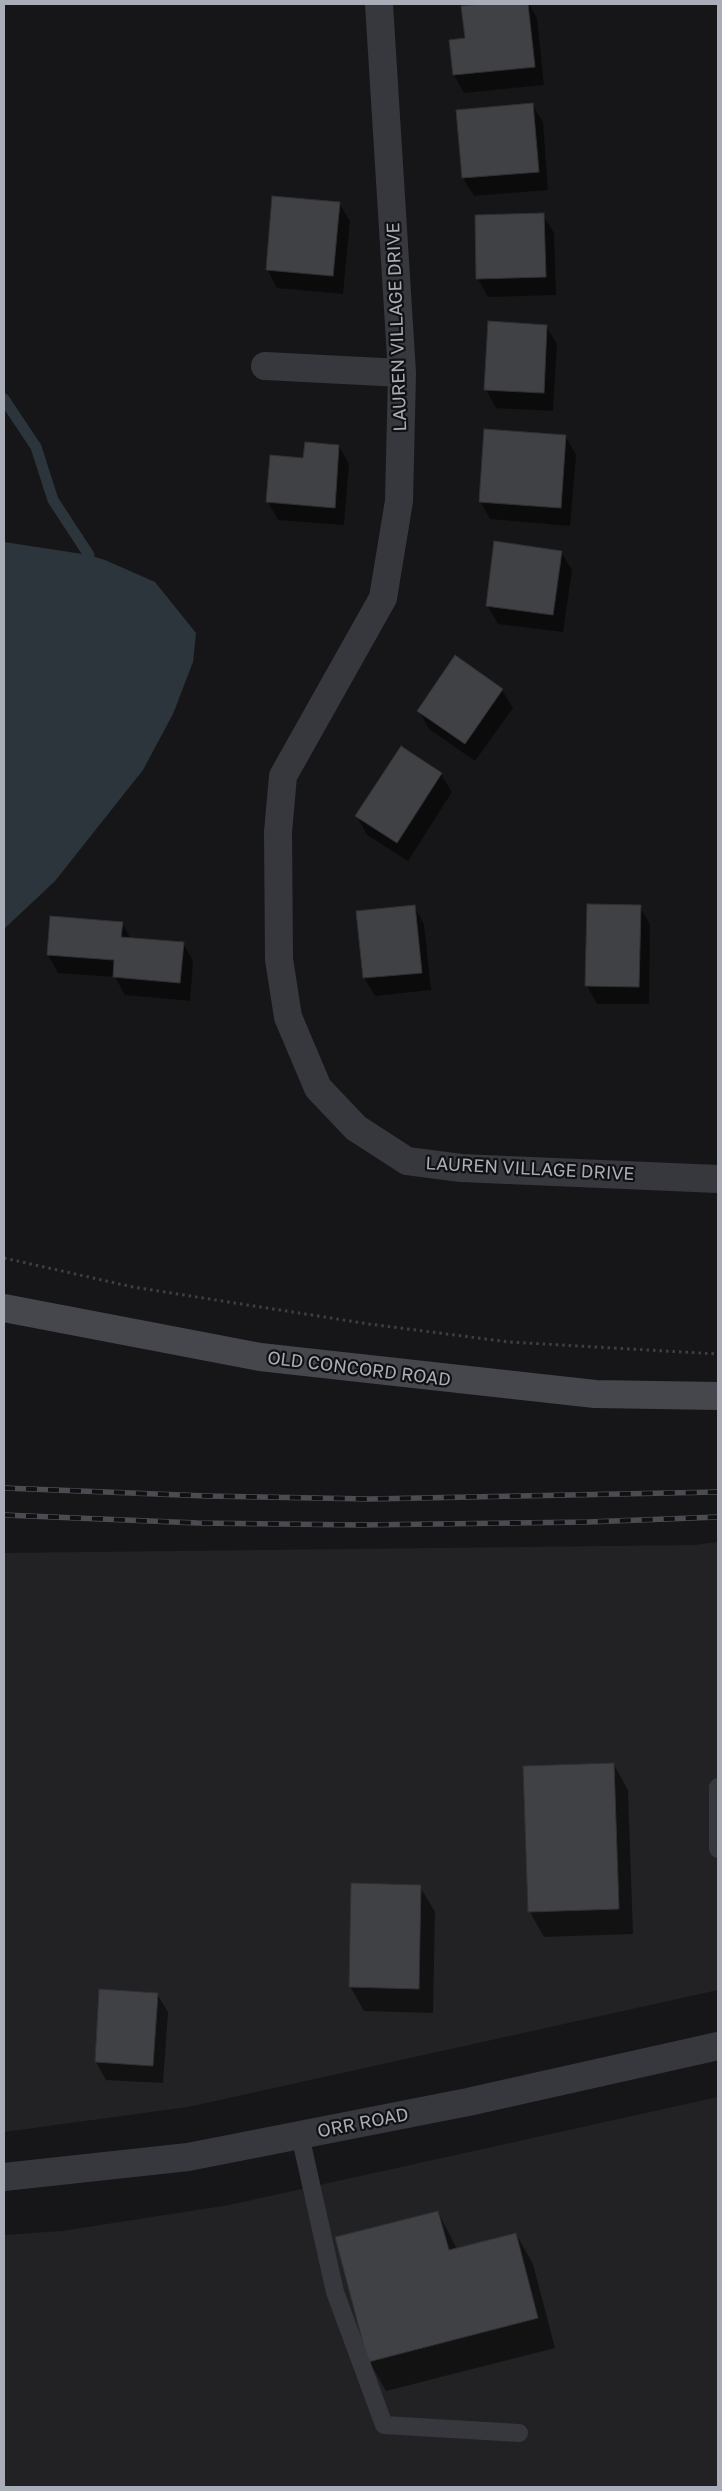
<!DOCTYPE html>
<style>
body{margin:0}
#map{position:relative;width:722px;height:2491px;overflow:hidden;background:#161618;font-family:"Golos Text",sans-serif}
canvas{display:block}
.frame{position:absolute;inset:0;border:5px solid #a8adb8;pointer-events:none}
</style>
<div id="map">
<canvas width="722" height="2491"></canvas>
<div class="frame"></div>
</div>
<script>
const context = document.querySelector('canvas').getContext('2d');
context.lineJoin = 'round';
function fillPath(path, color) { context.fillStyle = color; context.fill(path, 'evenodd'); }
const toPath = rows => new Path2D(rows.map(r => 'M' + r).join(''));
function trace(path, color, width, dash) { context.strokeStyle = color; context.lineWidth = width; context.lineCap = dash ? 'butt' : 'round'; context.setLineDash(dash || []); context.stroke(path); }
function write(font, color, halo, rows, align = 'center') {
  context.font = font + ' "Golos Text",sans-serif'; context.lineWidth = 4.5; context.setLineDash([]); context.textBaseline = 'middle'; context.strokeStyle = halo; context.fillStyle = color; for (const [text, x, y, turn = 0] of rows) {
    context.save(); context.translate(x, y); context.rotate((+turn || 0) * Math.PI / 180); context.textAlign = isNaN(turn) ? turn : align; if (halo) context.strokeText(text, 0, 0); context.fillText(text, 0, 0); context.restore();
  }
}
const built = toPath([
 [718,1542,718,1990,188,2107,4,2132,4,1553,694,1545],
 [718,2097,718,2487,4,2487,4,2235,62,2231,229,2205]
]);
const water = toPath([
 [4,542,89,555,105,560,155,582,196,633,193,662,173,714,143,770,55,881,4,929]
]);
const shadow = toPath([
 [494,4,529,4,537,18,544,85,464,93,454,75,466,39,462,7],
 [532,104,543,122,548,190,474,196,463,178],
 [339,203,350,221,343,294,277,288,267,269],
 [543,215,554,233,556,295,488,297,478,279,476,216],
 [546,326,557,344,553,411,496,408,486,390],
 [566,437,576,455,570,526,490,519,480,501],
 [339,446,349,464,344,525,278,520,268,502,304,459],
 [561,552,572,570,563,632,498,624,487,605],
 [502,690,513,708,475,761,429,729,419,711],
 [441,774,452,792,408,861,367,835,357,817],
 [414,906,424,924,431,990,375,996,364,978],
 [640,907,650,925,649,1004,597,1004,587,986],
 [122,923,131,939,183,943,193,961,190,1001,125,995,115,977,58,973,48,955],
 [614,1765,628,1790,633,1934,544,1937,530,1912],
 [420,1887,435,1912,433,2013,364,2011,350,1986],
 [157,1994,168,2012,163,2083,106,2080,96,2062],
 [438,2212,457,2249,516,2234,533,2264,555,2348,386,2391,369,2361]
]);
const stream = toPath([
 [4,399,36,447,53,500,89,555,84,568]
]);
const building = toPath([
 [482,4,528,4,535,67,453,75,449,40,465,38,461,6,482,4],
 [533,103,539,172,462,178,456,110,533,103],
 [272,196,340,202,333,276,266,270,272,196],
 [544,213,546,277,476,279,475,215,544,213],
 [488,321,547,325,544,393,484,390,488,321],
 [484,429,566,435,561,508,479,502,484,429],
 [305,442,339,445,335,508,266,502,270,455,303,458,305,442],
 [494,541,562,551,553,615,486,606,494,541],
 [455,655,503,689,465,744,417,711,455,655],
 [401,746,442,773,397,843,355,816,401,746],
 [587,904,641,905,639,987,585,986,587,904],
 [415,905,422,973,363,978,356,911,415,905],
 [50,916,123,922,121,937,184,942,180,983,113,977,114,960,47,955,50,916],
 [614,1763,619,1909,528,1912,523,1766,614,1763],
 [351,1883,421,1885,419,1989,349,1987,351,1883],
 [99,1989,158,1993,153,2066,95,2062,99,1989],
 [438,2211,449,2250,516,2233,538,2318,368,2362,335,2237,438,2211]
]);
const path = toPath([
 [4,1258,133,1287,369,1324,509,1342,718,1354]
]);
const lane = toPath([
 [718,1787,718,1849],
 [300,2135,335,2292,384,2425,519,2433]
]);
const street = toPath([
 [379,4,402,373,399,501,383,598,283,776,278,832,279,959,288,1017,318,1088,356,1128,407,1161,461,1168,718,1179],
 [265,366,402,373],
 [4,2177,188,2157,468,2102,718,2046]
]);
const secondary = toPath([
 [4,1308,260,1357,595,1394,718,1396]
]);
const rail = toPath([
 [4,1488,207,1496,370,1499,718,1492],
 [4,1515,198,1523,360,1525,588,1522,718,1517]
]);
const streetNames = [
 ["LAUREN VILLAGE DRIVE",397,327,-92],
 ["LAUREN VILLAGE DRIVE",530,1169,3],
 ["OLD CONCORD ROAD",359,1369,7],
 ["ORR ROAD",363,2123,-11]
];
fillPath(built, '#222225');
fillPath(water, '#2c353c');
fillPath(shadow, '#0007');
trace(stream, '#2c353c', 11);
fillPath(building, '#404145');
trace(building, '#303034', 1);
trace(path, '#3d3f44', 3, [2.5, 4]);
trace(lane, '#37383d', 18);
trace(street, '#37383d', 28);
trace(secondary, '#45474d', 28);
trace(rail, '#4a4c52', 5.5);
trace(rail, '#111113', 4, [11]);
write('18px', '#a8adb8', '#111113', streetNames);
</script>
